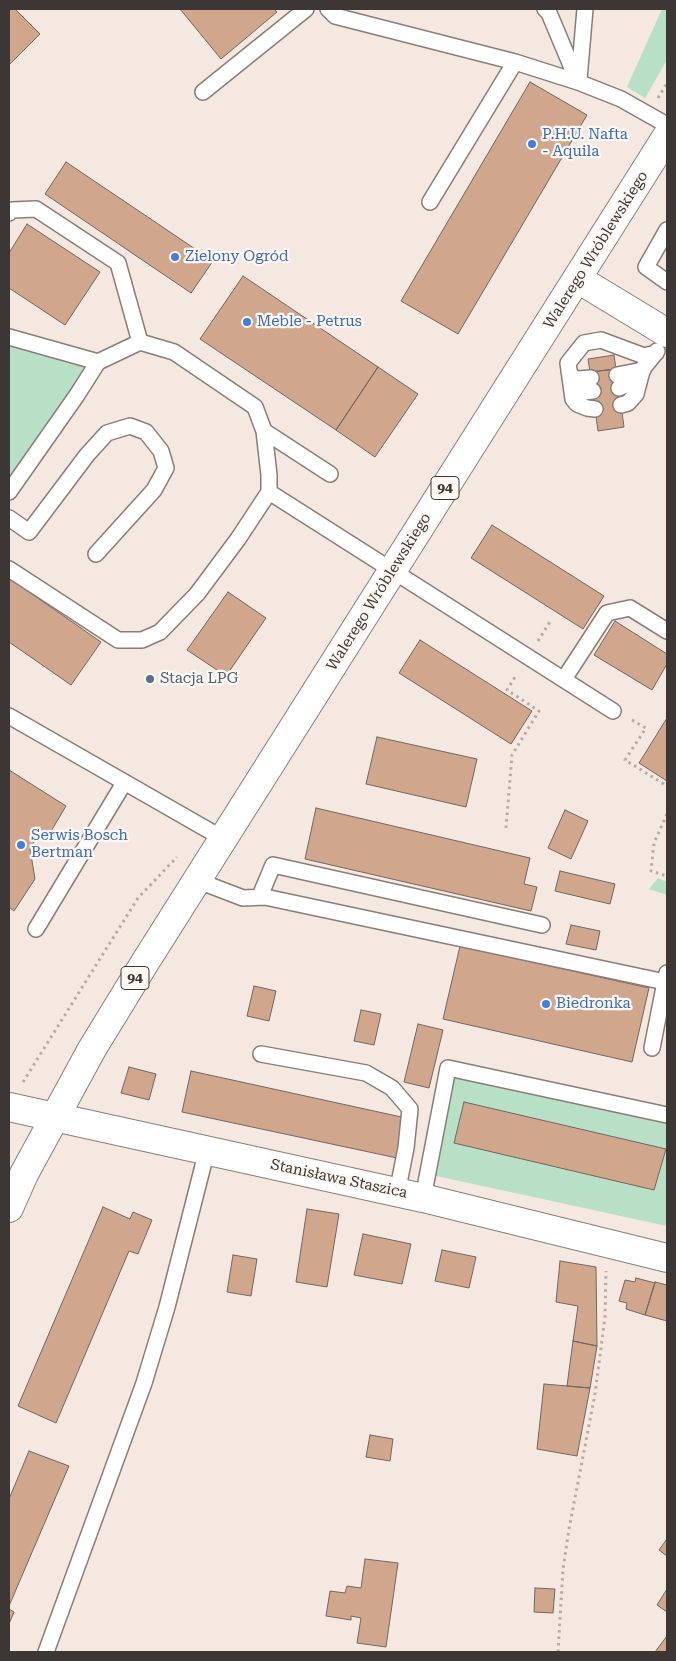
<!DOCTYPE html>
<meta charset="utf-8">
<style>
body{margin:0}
#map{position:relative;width:676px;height:1661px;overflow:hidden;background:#f5e8e1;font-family:"Roboto Serif",serif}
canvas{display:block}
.frame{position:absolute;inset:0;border:10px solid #3c3734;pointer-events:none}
</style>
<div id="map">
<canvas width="676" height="1661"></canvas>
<div class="frame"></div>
</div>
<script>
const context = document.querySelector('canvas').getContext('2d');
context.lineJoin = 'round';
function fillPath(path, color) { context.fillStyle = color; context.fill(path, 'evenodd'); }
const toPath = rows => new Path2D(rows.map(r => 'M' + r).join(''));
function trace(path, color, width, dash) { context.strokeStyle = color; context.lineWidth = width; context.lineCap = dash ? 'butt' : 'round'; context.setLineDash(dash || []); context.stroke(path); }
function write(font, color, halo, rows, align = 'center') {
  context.font = font + ' "Roboto Serif",serif'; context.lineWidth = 4.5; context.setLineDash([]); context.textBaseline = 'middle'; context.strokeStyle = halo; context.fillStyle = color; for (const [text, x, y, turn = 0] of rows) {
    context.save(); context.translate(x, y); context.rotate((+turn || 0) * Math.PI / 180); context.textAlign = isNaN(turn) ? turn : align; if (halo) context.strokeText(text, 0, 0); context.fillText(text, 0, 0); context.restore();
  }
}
const green = toPath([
 [662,9,667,9,667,60,645,98,627,87],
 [9,337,98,362,9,492],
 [658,878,667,882,667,895,649,889],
 [452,1069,667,1115,667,1226,427,1174]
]);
const building = toPath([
 [9,9,15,9,40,34,9,65,9,9],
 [180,9,274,9,277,12,221,59,180,9],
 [530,82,587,115,458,334,401,301,530,82],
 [66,162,213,261,191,293,45,194,66,162],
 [27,224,100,272,65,325,9,288,9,253,27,224],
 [243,276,378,367,336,430,200,339,243,276],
 [614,355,616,369,590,372,588,359,614,355],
 [378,367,418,394,375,457,336,430,378,367],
 [616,369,624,427,598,431,590,372,616,369],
 [492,525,604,596,583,629,471,558,492,525],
 [9,578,101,642,71,685,9,642,9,578],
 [228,592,266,618,226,676,187,650,228,592],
 [615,621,667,654,667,664,652,690,594,655,615,621],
 [420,640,532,711,511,744,399,673,420,640],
 [667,718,667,781,639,763,667,718],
 [377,737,477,759,466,807,366,784,377,737],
 [9,770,66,806,47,838,35,840,30,849,35,879,14,911,9,907,9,770],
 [316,808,530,858,524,884,537,887,531,911,305,859,316,808],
 [565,810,588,821,571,859,548,848,565,810],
 [560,871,615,884,610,904,555,891,560,871],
 [571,925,600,931,596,950,566,944,571,925],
 [460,946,649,988,632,1062,443,1019,460,946],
 [254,986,276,991,269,1021,247,1016,254,986],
 [361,1010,381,1014,374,1045,354,1041,361,1010],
 [418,1024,443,1030,429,1088,404,1082,418,1024],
 [129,1067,156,1074,149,1100,121,1093,129,1067],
 [191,1071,406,1118,397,1158,182,1112,191,1071],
 [464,1102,666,1149,654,1190,454,1143,464,1102],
 [103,1207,130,1219,133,1212,152,1220,138,1254,129,1251,56,1423,18,1406,103,1207],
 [307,1209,339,1214,327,1287,296,1282,307,1209],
 [363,1234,411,1244,402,1284,354,1275,363,1234],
 [442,1250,476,1257,469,1288,435,1281,442,1250],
 [233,1255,257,1259,251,1296,227,1292,233,1255],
 [560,1261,596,1267,597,1346,573,1341,578,1306,556,1302,560,1261],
 [636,1278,655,1283,645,1315,626,1309,627,1303,619,1301,625,1280,635,1282,636,1278],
 [655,1282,667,1285,667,1321,645,1315,655,1282],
 [573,1341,597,1346,590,1388,567,1386,573,1341],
 [544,1384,590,1388,577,1456,537,1449,544,1384],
 [370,1435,393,1439,390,1461,366,1457,370,1435],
 [29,1451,69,1466,9,1606,9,1499,29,1451],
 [667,1539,667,1556,659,1550,667,1539],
 [365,1559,398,1563,386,1647,357,1643,361,1618,351,1616,351,1620,326,1616,330,1591,345,1593,347,1586,361,1588,365,1559],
 [535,1588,555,1589,553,1613,534,1612,535,1588],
 [667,1589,667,1612,657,1605,667,1589],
 [9,1609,14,1612,9,1624,9,1609],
 [667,1636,667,1652,655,1652,667,1636]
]);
const path = toPath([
 [658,98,667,83],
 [538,641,551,620],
 [632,720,646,728,625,760,667,786],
 [667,814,654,843,651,871,667,876],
 [506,828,512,755,539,711,507,690,517,674],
 [23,1082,138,898,177,857],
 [558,1652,563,1569,569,1529,595,1394,605,1317,606,1271]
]);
const lane = toPath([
 [328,9,335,16,515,62,578,82,621,99,667,125],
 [545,9,549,13,578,82],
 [579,79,585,9],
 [203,92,306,9],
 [430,202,515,62],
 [9,213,12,210,36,209,118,263,140,342],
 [667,230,646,267,667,282],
 [9,337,98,362],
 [569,372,572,377,578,379,591,378],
 [617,375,643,370],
 [570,378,571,384,577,389,584,392,593,391],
 [619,388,632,382,657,351],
 [621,405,628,403,636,394,642,371],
 [595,409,587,408,577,404,573,399,568,363,584,343,601,340,644,356,656,353],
 [264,431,330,474],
 [9,492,77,395,98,362,140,342,174,352,255,407,264,431,269,475,269,492,238,539,197,594,160,632,142,640,118,640,9,569],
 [269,492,613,711],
 [9,518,29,532,87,455,107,433,130,426,146,432,161,451,166,468,154,490,96,554],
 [564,679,607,613,630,608,667,631],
 [9,716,222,838],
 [196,880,243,898,265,897,665,982,667,973],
 [260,896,273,865,542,925],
 [36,929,124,783],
 [652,1048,665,982],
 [261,1054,366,1073,392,1088,410,1109,406,1148,397,1193],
 [423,1198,448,1068,667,1115],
 [46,1652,144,1383,167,1307,207,1150]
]);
const street = toPath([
 [578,279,667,333],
 [9,1107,423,1198,667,1258]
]);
const primary = toPath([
 [9,1208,24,1174,92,1049,144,964,667,136]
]);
const markers = [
 [532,144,5,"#3f7fe0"],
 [175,257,5,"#3f7fe0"],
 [247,322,5,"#3f7fe0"],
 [150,679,5,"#5c6f8a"],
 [21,845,5,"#3f7fe0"],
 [546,1004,5,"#3f7fe0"]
];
const shields = [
 [445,488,28],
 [135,978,28]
];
const shieldNames = [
 ["94",445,488],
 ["94",135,978]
];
const shopNames = [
 ["P.H.U. Nafta",542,135],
 ["- Aquila",542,152],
 ["Zielony Ogród",185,257],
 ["Meble - Petrus",257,322],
 ["Serwis Bosch",31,836],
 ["Bertman",31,853],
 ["Biedronka",556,1004]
];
const streetNames = [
 ["Walerego Wróblewskiego",596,250,-58],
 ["Walerego Wróblewskiego",379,592,-58],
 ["Stanisława Staszica",339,1179,12]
];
const serviceNames = [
 ["Stacja LPG",160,679]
];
fillPath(green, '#b7e0c6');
fillPath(building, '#d0a78d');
trace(building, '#716660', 1);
trace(lane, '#897e77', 18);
trace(street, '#897e77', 30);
trace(primary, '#897e77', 30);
trace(path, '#b6aca6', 3, [2.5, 4]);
trace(lane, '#fff', 15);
trace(street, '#fff', 28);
trace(primary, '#fff', 28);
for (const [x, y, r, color] of markers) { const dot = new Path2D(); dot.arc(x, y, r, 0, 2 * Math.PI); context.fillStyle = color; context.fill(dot); trace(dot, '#fff7f2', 2); }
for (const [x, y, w] of shields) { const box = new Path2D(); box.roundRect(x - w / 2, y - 11.5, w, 23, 4); context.fillStyle = '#fff7f2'; context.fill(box); trace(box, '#3c3734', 1); }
write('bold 14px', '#3c3734', null, shieldNames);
write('15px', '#366cbe', '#fff7f2', shopNames, 'left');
write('15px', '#3c3734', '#fff7f2', streetNames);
write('15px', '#4e5e75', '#fff7f2', serviceNames, 'left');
</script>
